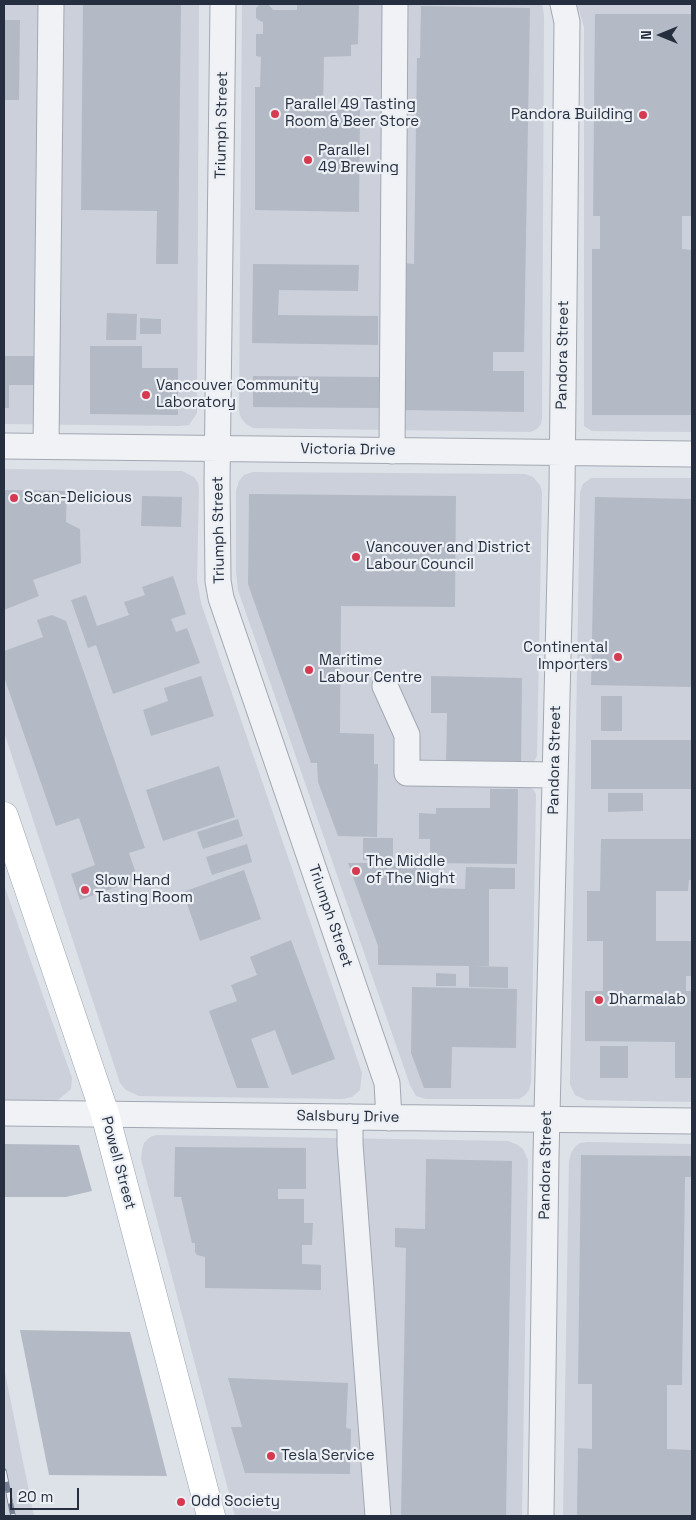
<!DOCTYPE html>
<style>
body{margin:0}
#map{position:relative;width:696px;height:1520px;overflow:hidden;background:#dde1e8;font-family:"Space Grotesk",sans-serif}
canvas{display:block}
.frame{position:absolute;inset:0;border:5px solid #262f3f;pointer-events:none}
.north{position:absolute;left:636px;top:10px;width:50px;height:50px;-webkit-text-stroke:4px #ecf0f5;paint-order:stroke;rotate:270deg;font-size:14px;font-weight:700;line-height:20px;text-align:center;color:#262f3f}
.north::after{content:'';display:block;margin:auto;width:18px;height:22px;background:#262f3f;clip-path:polygon(50% 0,100% 100%,50% 72%,0 100%)}
.scale{position:absolute;left:10px;top:1488px;width:69px;height:22px;box-sizing:border-box;border:2px solid #262f3f;border-top:0;padding-left:6px;font-size:15px;line-height:18px;white-space:nowrap;color:#262f3f;-webkit-text-stroke:4px #ecf0f5;paint-order:stroke}
</style>
<div id="map">
<canvas width="696" height="1520"></canvas>
<div class="frame"></div>
<div class="north">N</div>
<div class="scale">20 m</div>
</div>
<script>
const context = document.querySelector('canvas').getContext('2d');
context.lineJoin = 'round';
function fillPath(path, color) { context.fillStyle = color; context.fill(path, 'evenodd'); }
const toPath = rows => new Path2D(rows.map(r => 'M' + r).join(''));
function trace(path, color, width, dash) { context.strokeStyle = color; context.lineWidth = width; context.lineCap = dash ? 'butt' : 'round'; context.setLineDash(dash || []); context.stroke(path); }
function write(font, color, halo, rows, align = 'center') {
  context.font = font + ' "Space Grotesk",sans-serif'; context.lineWidth = 4.5; context.setLineDash([]); context.textBaseline = 'middle'; context.strokeStyle = halo; context.fillStyle = color; for (const [text, x, y, turn = 0] of rows) {
    context.save(); context.translate(x, y); context.rotate((+turn || 0) * Math.PI / 180); context.textAlign = isNaN(turn) ? turn : align; if (halo) context.strokeText(text, 0, 0); context.fillText(text, 0, 0); context.restore();
  }
}
const built = toPath([
 [4,4,199,4,197,413,189,425,179,426,4,424],
 [242,4,542,4,544,15,542,418,541,424,537,429,530,432,253,428,246,424,241,418,239,411],
 [577,4,692,4,692,432,592,431,584,426,584,27],
 [4,469,182,471,194,477,198,483,199,489,197,580,201,603,362,1073,360,1090,352,1097,342,1099,139,1096,126,1090,120,1083,4,732],
 [253,472,525,474,533,477,540,485,542,492,537,756,533,763,529,787,533,789,536,794,531,1082,529,1090,525,1095,519,1099,426,1099,416,1096,410,1085,238,590,236,571,236,491,239,481,244,475],
 [591,478,692,478,692,1102,586,1100,575,1095,570,1084,580,492,583,484],
 [4,885,72,1078,71,1089,58,1100,44,1103,4,1100],
 [157,1135,508,1141,518,1145,523,1149,528,1160,522,1516,235,1516,141,1159,142,1150,144,1143,150,1137],
 [588,1142,692,1144,692,1516,563,1516,569,1161,571,1153,575,1147,580,1143],
 [4,1368,34,1516,4,1516]
]);
const building = toPath([
 [83,4,181,4,178,264,156,264,157,211,81,210],
 [259,5,269,5,273,10,297,10,297,5,359,5,358,44,351,45,351,56,324,57,323,110,360,110,359,212,255,210,255,87,260,87,261,57,256,56,256,34,263,34,263,22,260,21,256,18,256,8],
 [421,6,530,8,524,352,493,352,493,371,524,371,524,412,402,410,404,263,414,264,417,58,420,58],
 [595,14,692,14,692,216,682,216,682,249,692,250,692,415,592,415,592,249,600,249,600,216,593,216],
 [4,20,20,20,19,100,4,100],
 [253,264,359,265,358,291,279,290,278,315,378,316,378,345,252,343],
 [107,313,137,314,136,340,106,340],
 [140,318,161,319,161,334,140,334],
 [90,346,142,346,142,368,178,368,178,415,90,414],
 [4,356,36,356,36,385,9,385,9,408,4,408],
 [253,376,379,377,379,408,253,407],
 [4,490,67,491,66,522,80,529,81,563,33,580,39,596,4,610],
 [249,494,456,496,455,607,341,606,340,733,374,734,374,764,378,764,377,837,338,836,318,782,317,763,311,763,248,584],
 [142,496,182,497,181,527,141,526],
 [595,497,692,499,691,687,591,685],
 [173,576,186,614,171,619,176,632,187,628,200,663,113,694,96,645,88,648,71,600,86,595,97,626,129,615,124,602,145,595,142,587],
 [52,615,66,621,145,848,129,853,138,879,80,900,71,874,95,865,79,818,56,826,4,677,4,651,43,637,37,620],
 [201,676,214,716,151,736,143,710,168,701,164,688],
 [431,676,522,678,521,766,446,765,447,713,431,713],
 [601,696,622,696,622,731,601,731],
 [591,740,692,740,692,789,591,789],
 [219,766,235,817,163,841,146,790],
 [490,789,518,789,517,864,430,863,430,839,419,839,419,813,436,814,436,808,490,808],
 [608,793,643,793,643,811,608,812],
 [238,819,243,836,203,849,197,832],
 [363,838,393,838,393,860,363,860],
 [601,839,692,839,692,880,689,880,688,891,656,891,656,941,691,941,691,976,686,976,686,991,692,991,692,1078,675,1078,675,1042,585,1041,585,991,603,991,603,941,587,941,587,891,600,891],
 [247,844,252,862,212,875,206,857],
 [348,863,430,863,430,888,465,889,466,867,515,868,515,889,489,889,489,966,472,966,508,967,508,988,469,987,469,966,378,965,378,946],
 [244,870,261,919,200,941,183,892],
 [291,940,335,1059,292,1075,275,1030,251,1039,269,1088,237,1088,209,1011,237,1001,231,985,257,975,250,957],
 [436,973,456,974,456,986,436,986],
 [412,987,517,989,516,1048,452,1047,451,1088,424,1088,411,1053],
 [600,1046,628,1046,628,1078,600,1078],
 [4,1144,79,1145,92,1191,66,1197,4,1197],
 [175,1147,306,1148,306,1189,278,1189,278,1199,304,1199,304,1223,313,1223,312,1245,302,1245,302,1264,321,1265,321,1290,205,1288,205,1257,197,1255,195,1252,195,1243,192,1243,181,1197,174,1197],
 [581,1155,692,1156,692,1177,685,1177,682,1385,667,1385,667,1449,692,1450,692,1516,577,1516,578,1448,592,1449,592,1384,578,1384],
 [426,1159,512,1161,506,1516,401,1516,406,1248,395,1247,395,1228,425,1229],
 [20,1330,130,1332,167,1476,49,1475],
 [228,1378,348,1383,346,1428,351,1429,350,1474,245,1473,231,1427,242,1427]
]);
const minor = toPath([
 [223,4,217,484,218,581,221,598,387,1083,389,1118],
 [4,446,692,454],
 [46,446,51,4],
 [392,451,395,4],
 [385,686,407,735,407,773,555,775],
 [4,1113,692,1121],
 [350,1117,350,1144,378,1516],
 [541,1516,546,1156,562,489,567,22,563,4]
]);
const major = toPath([
 [4,816,105,1114,211,1516]
]);
const rail = toPath([
 [4,1471,13,1516]
]);
const markers = [
 [275,114,5,"#d53a50"],
 [643,115,5,"#d53a50"],
 [308,160,5,"#d53a50"],
 [146,395,5,"#d53a50"],
 [14,498,5,"#d53a50"],
 [356,557,5,"#d53a50"],
 [618,657,5,"#d53a50"],
 [309,670,5,"#d53a50"],
 [356,871,5,"#d53a50"],
 [85,890,5,"#d53a50"],
 [599,1000,5,"#d53a50"],
 [271,1456,5,"#d53a50"],
 [181,1502,5,"#d53a50"]
];
const poiNames = [
 ["Parallel 49 Tasting",285,105],
 ["Room & Beer Store",285,122],
 ["Pandora Building",633,115,"right"],
 ["Parallel",318,151],
 ["49 Brewing",318,168],
 ["Vancouver Community",156,386],
 ["Laboratory",156,403],
 ["Scan-Delicious",24,498],
 ["Vancouver and District",366,548],
 ["Labour Council",366,565],
 ["Continental",608,648,"right"],
 ["Importers",608,665,"right"],
 ["Maritime",319,661],
 ["Labour Centre",319,678],
 ["The Middle",366,862],
 ["of The Night",366,879],
 ["Slow Hand",95,881],
 ["Tasting Room",95,898],
 ["Dharmalab",609,1000],
 ["Tesla Service",281,1456],
 ["Odd Society",191,1502]
];
const streetNames = [
 ["Triumph Street",222,125,-89],
 ["Pandora Street",563,355,-89],
 ["Victoria Drive",348,450,1],
 ["Triumph Street",219,530,-91],
 ["Pandora Street",555,760,-89],
 ["Triumph Street",330,916,71],
 ["Salsbury Drive",348,1117,1],
 ["Powell Street",118,1163,75],
 ["Pandora Street",546,1165,-89]
];
fillPath(built, '#cbd0da');
fillPath(building, '#b4bac5');
trace(minor, '#a2a8b2', 27);
trace(major, '#9ca5b4', 29);
trace(minor, '#f0f2f6', 25);
trace(major, '#fff', 28);
trace(rail, '#768092', 5.5);
trace(rail, '#ecf0f5', 4, [11]);
for (const [x, y, r, color] of markers) { const dot = new Path2D(); dot.arc(x, y, r, 0, 2 * Math.PI); context.fillStyle = color; context.fill(dot); trace(dot, '#ecf0f5', 2); }
write('15px', '#262f3f', '#ecf0f5', poiNames, 'left');
write('15px', '#262f3f', '#ecf0f5', streetNames);
</script>
